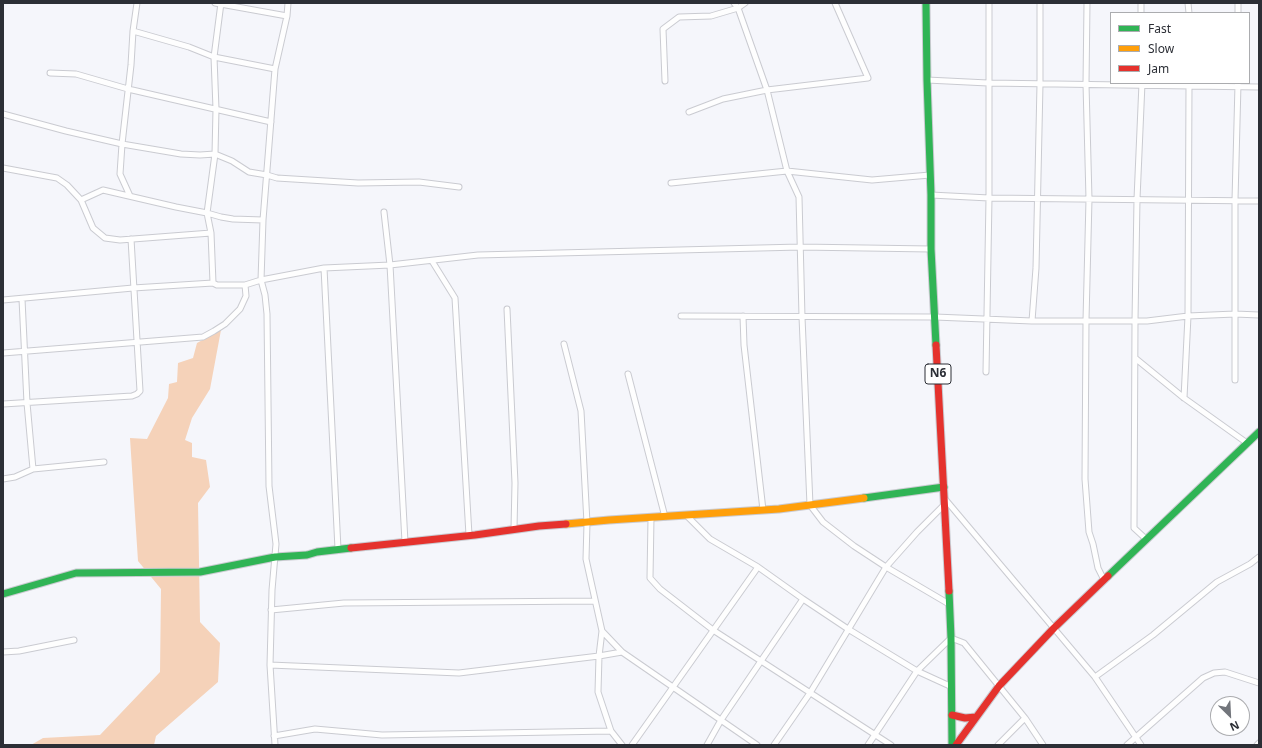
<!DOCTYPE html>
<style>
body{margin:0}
#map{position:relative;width:1262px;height:748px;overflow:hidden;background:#f5f6fb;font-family:"Noto Sans",sans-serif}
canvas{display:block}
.frame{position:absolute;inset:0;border:4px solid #2c2f36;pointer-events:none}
.legend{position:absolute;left:1110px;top:12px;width:140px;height:72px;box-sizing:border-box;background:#fff;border:1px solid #abacaf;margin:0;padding:5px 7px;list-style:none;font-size:12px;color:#2c2f36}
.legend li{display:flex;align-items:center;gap:8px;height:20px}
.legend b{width:20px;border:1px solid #abacaf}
.north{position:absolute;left:1210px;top:696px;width:40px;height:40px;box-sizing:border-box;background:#fff;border:1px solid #abacaf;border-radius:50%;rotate:156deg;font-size:11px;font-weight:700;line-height:16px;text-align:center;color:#2c2f36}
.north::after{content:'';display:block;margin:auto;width:14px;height:18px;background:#72757b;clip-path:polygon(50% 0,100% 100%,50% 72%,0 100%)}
</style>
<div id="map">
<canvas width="1262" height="748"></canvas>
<div class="frame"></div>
<ul class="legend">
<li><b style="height:5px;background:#30b455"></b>Fast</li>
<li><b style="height:5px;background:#ff9f0a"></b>Slow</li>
<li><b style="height:5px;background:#e5322d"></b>Jam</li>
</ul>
<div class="north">N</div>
</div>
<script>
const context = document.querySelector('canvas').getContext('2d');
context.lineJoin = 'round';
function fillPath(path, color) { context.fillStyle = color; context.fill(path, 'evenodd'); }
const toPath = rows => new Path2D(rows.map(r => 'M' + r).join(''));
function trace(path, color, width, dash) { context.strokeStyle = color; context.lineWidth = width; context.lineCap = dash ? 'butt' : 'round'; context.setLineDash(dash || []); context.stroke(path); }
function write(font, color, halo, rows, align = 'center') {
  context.font = font + ' "Noto Sans",sans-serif'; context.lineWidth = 3; context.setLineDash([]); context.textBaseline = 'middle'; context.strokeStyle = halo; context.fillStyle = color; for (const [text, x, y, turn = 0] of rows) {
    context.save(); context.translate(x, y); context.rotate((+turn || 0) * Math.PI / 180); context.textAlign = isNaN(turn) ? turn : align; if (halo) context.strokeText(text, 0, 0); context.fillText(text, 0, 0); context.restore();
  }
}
const green = toPath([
 [221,330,210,389,192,418,185,440,192,443,192,457,206,460,210,487,198,503,200,622,220,643,218,682,156,736,154,745,31,745,43,738,100,735,160,672,161,589,138,561,130,438,147,439,168,398,169,384,177,382,178,363,193,358,197,343]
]);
const stream = toPath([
 [47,745,48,745]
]);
const street = toPath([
 [137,3,133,31,131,65,122,144,181,154,200,155,215,154,232,161,249,172,267,175,277,178,358,183,419,182,459,187],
 [215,3,287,16],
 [734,3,738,8,767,90,787,171,799,197,802,317,810,505,823,522,854,546,886,567,949,604],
 [1087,3,1086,84,1089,199,1086,320,1085,479,1089,532,1093,544,1098,568,1104,580],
 [1141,3,1141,13],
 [1188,3,1189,13],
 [1238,13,1238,3],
 [133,31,189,47,214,57,275,69],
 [50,73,76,74,128,89,271,122],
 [927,80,988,83,1259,87],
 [665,81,663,29,679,17,711,16,738,8,745,3],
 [1142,83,1137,199,1135,321,1134,528,1146,539],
 [689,112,723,99,767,90,868,78,835,3],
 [3,114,66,131,122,144,120,174,130,196],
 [3,168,57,178,67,185,81,200,93,228,105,238,120,240,211,233],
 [671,183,787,171,872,180,930,175],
 [931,195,989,198,1259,201],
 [81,200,103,190,176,207,207,213,221,217,233,219,263,220],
 [384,212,390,265,405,542],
 [432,261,455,298,469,535],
 [324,268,338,549],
 [213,283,211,233,207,213,215,154,216,109,214,57,221,3],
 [22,299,27,403,33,469,104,462],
 [3,300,133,288,213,283,217,285,245,285,261,280,324,268,390,265,478,255,800,247,931,249],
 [507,309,515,483,514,529],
 [681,316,935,317,1032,321,1147,321,1188,316,1235,314,1259,315],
 [743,316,744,345,763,510],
 [1032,321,1036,268,1040,84,1040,3],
 [564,344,581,411,587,523,586,559,602,631,622,652,757,745],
 [3,353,203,337,214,331,225,324,240,309,246,296,245,285],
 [1135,358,1184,398,1247,443],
 [986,372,989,198,989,3],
 [628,374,665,517],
 [1235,380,1235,200,1238,84],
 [1184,398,1188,316,1189,83],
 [3,404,132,396,137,394,140,391,131,239],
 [3,479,15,477,33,469],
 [945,499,1095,677,1141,745],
 [687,516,710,539,758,567,803,599],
 [651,518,650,578,660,589,713,630,891,745],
 [271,610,344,603,595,601],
 [602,631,599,656,598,692,611,731,622,745],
 [3,652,19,651,74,640],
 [270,665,459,673,599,656,622,652],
 [1095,677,1153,635,1217,582,1250,564,1259,557],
 [274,736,315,729,382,735,611,731],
 [275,745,270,665,272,590,276,544,269,486,267,314,265,295,261,280,263,220,275,69,287,16,288,3],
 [632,745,758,567],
 [707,745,721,720,803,599,848,629,917,671,952,687],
 [774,745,810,693,886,567,917,532,944,505],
 [868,745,917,671,951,638,964,643,1025,718,1043,745],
 [998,745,1025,718],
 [1127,745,1203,678,1214,673,1225,672,1259,683],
 [1257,745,1259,743]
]);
const fast = toPath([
 [926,3,927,80,931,195,931,249,936,345],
 [864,498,944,487],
 [1108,576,1259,432],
 [949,591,951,638,952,745],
 [3,594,76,573,200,572,275,557,307,555,317,552,351,548]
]);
const slow = toPath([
 [566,524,609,520,779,509,864,498]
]);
const jam = toPath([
 [936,345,949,591],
 [351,548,475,535,539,526,566,524],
 [952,715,965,718,976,717],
 [956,745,999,686,1054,628,1108,576]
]);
const shields = [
 [938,374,26]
];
const shieldNames = [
 ["N6",938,374]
];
fillPath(green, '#f5d2b9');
trace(stream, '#c1cffd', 1.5);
trace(street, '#cacbd1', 7);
trace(fast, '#cacbd1', 9);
trace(slow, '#cacbd1', 9);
trace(jam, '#cacbd1', 9);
trace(street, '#fefefe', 5);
trace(fast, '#30b455', 7);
trace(slow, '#ff9f0a', 7);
trace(jam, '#e5322d', 7);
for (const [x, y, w] of shields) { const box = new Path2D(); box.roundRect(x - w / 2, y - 10, w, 20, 3); context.fillStyle = '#fff'; context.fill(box); trace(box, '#2c2f36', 1); }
write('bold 12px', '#2c2f36', null, shieldNames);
</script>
